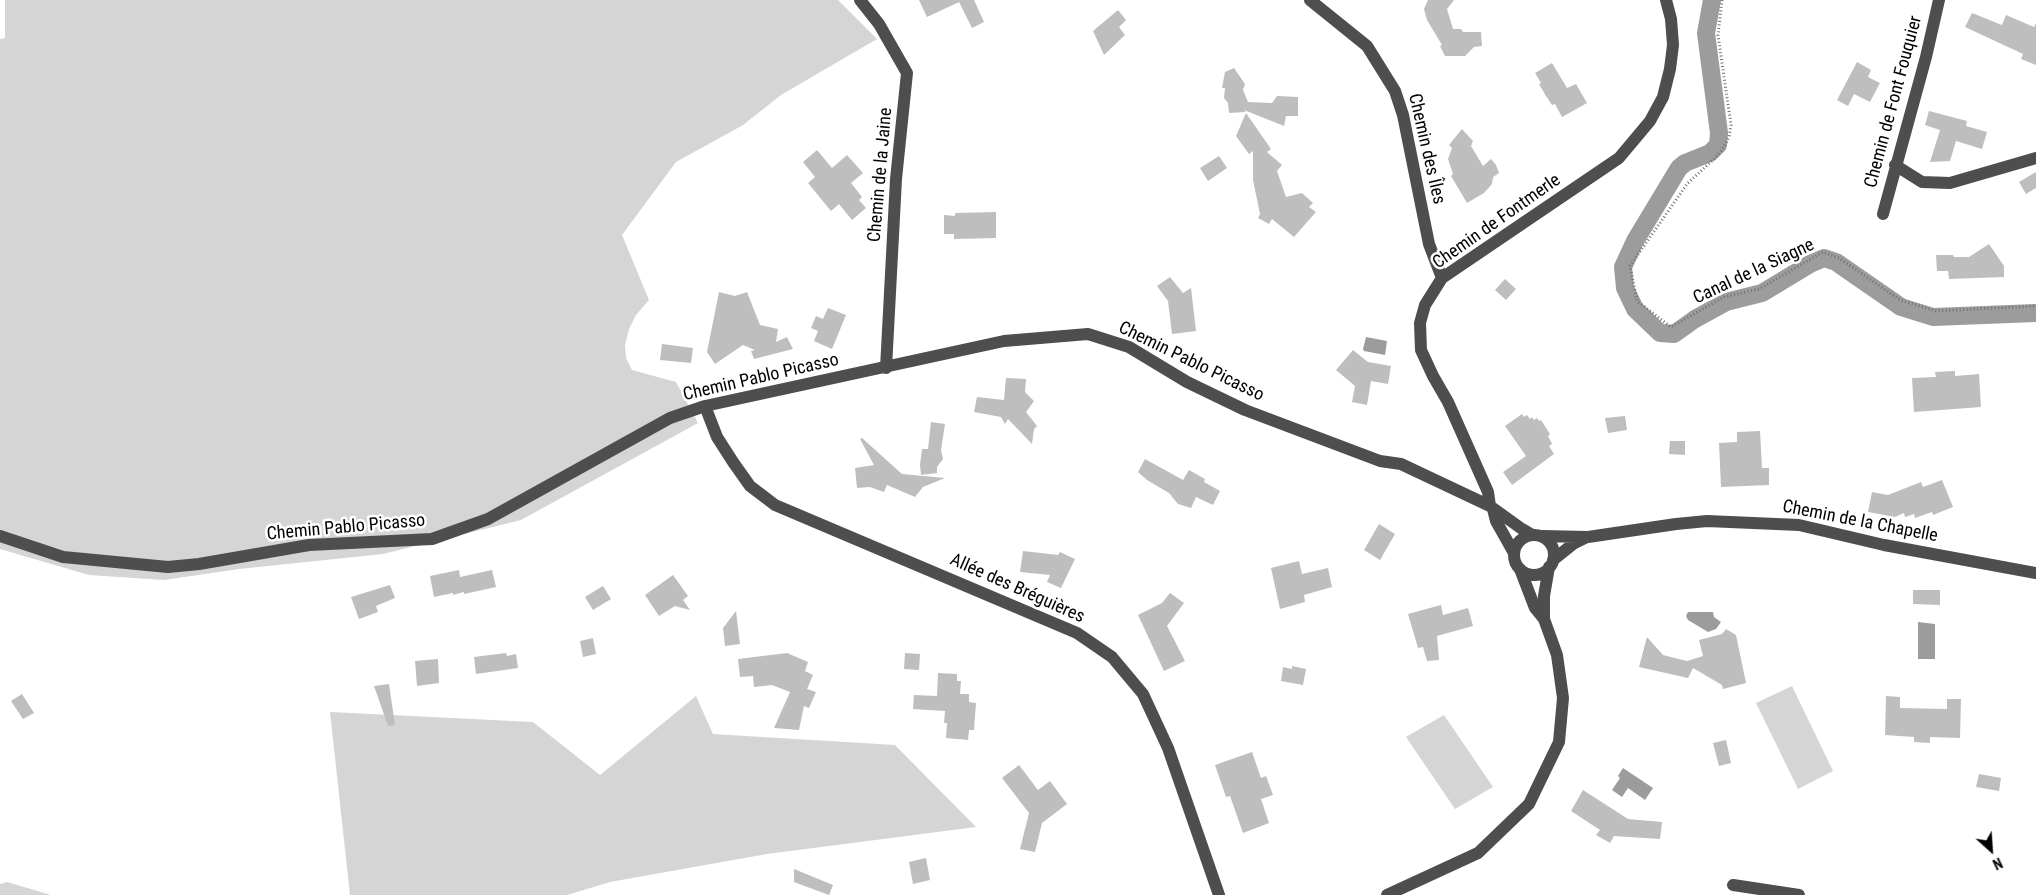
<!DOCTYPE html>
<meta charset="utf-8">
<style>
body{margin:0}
#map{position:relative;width:2036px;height:895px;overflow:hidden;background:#fff;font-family:"Roboto Condensed",sans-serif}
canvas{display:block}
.north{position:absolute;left:1966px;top:825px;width:50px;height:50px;-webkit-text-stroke:4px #fff;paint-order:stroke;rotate:154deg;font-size:14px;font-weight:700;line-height:20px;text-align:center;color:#000}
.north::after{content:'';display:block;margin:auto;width:18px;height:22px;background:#000;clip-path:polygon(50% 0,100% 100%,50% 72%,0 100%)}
</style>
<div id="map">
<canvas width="2036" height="895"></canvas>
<div class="north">N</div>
</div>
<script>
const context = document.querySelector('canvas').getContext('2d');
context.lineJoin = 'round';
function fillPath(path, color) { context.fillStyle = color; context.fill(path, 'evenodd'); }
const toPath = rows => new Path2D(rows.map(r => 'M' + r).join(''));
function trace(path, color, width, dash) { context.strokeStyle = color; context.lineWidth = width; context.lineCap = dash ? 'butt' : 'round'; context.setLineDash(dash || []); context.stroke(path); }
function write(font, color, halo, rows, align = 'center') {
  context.font = font + ' "Roboto Condensed",sans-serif'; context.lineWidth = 5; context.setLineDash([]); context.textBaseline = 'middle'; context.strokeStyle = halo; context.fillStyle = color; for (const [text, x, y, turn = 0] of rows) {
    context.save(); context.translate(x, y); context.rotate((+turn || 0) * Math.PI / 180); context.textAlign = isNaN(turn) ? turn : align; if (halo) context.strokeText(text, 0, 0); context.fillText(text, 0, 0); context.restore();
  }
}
const green = toPath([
 [5,0,838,0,877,39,781,95,743,125,676,162,622,235,649,300,636,315,629,329,625,345,626,358,632,370,676,382,698,423,521,520,383,554,239,569,164,580,89,575,0,549,0,39,5,38],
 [1792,686,1833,771,1798,789,1756,703],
 [696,696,713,734,895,745,976,827,767,854,610,882,567,895,350,895,330,712,533,722,600,775],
 [1444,715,1493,787,1455,809,1406,737],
 [7,882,51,895,0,895,0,884]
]);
const water = toPath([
 [1366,337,1387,341,1385,355,1364,351,1363,349],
 [1688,612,1713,612,1714,617,1721,622,1716,629,1708,632,1688,620,1686,616],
 [1918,622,1935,624,1935,659,1918,659],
 [1623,768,1653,788,1645,800,1628,788,1622,797,1612,790,1620,778,1618,776]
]);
const canal = toPath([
 [1712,0,1706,33,1719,133,1718,145,1710,153,1685,163,1679,168,1635,241,1623,267,1625,288,1635,309,1660,333,1674,334,1695,319,1726,302,1762,293,1810,264,1824,258,1836,262,1901,307,1933,317,2036,313]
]);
const building = toPath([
 [919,0,974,0,984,22,972,28,959,2,927,17],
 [1428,0,1454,0,1447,9,1453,29,1461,29,1463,32,1481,32,1482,46,1474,47,1465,56,1445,56,1440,46,1442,45,1427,20,1424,9],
 [1118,10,1126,20,1119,27,1125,35,1104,55,1093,31],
 [1972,13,2002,25,2006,15,2034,27,2036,23,2036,65,2021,59,2023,54,1965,27],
 [1857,62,1871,70,1868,77,1880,83,1870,102,1854,94,1848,106,1837,100],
 [1552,63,1567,88,1576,84,1587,103,1562,117,1555,104,1552,105,1546,96,1539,84,1541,83,1535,73],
 [1234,68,1245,84,1243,90,1248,102,1272,103,1277,96,1298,97,1298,116,1286,116,1284,126,1244,110,1246,112,1229,113,1228,103,1224,98,1225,88,1222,88,1225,72],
 [1929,111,1967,121,1966,126,1987,132,1982,149,1956,141,1950,161,1930,162,1940,130,1925,125],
 [1246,113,1271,149,1267,152,1282,165,1277,171,1286,197,1302,193,1313,203,1309,207,1316,212,1294,237,1272,219,1269,224,1258,218,1260,214,1253,180,1253,151,1249,154,1236,136],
 [1462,129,1473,141,1471,146,1483,166,1491,159,1496,165,1499,173,1493,177,1492,184,1484,193,1467,203,1451,176,1453,174,1448,159,1452,148,1449,145],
 [817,150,832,168,847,155,863,173,851,183,862,197,859,200,866,208,852,220,839,204,831,211,808,183,815,177,803,162],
 [1219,156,1227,168,1208,181,1200,168],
 [2036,172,2036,188,2026,194,2019,182],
 [996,212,996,238,954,239,954,234,944,234,944,215,955,216,955,213],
 [1989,244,2004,266,2004,277,1949,279,1948,271,1937,271,1936,255,1953,255,1954,257,1969,257],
 [1170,277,1183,293,1191,288,1196,331,1172,334,1168,301,1157,286],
 [1505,279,1516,289,1506,300,1495,290],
 [719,292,735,296,747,292,760,325,778,329,776,342,787,337,793,349,754,359,751,351,755,350,743,345,715,364,707,352],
 [828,308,846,315,832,349,814,341,818,331,811,328,816,316,823,319],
 [662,344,693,348,691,363,660,360],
 [1353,350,1368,362,1391,366,1388,384,1371,381,1367,405,1352,402,1355,386,1336,370],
 [1955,371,1955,376,1979,374,1981,407,1914,412,1912,378,1936,377,1935,372],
 [1006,378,1026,379,1025,392,1034,401,1026,412,1037,426,1034,429,1032,444,1008,419,1005,424,1001,417,974,412,977,397,1004,400],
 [1522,414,1524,417,1527,415,1530,419,1532,417,1534,420,1537,418,1539,421,1541,420,1550,434,1548,436,1552,444,1549,446,1554,454,1512,485,1503,472,1526,456,1505,426],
 [1625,416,1627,430,1608,433,1605,418],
 [931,422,945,424,941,450,943,459,937,467,937,473,921,475,920,465,922,449,928,449],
 [1760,431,1762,468,1769,468,1769,485,1721,487,1719,443,1737,442,1737,432],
 [862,438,902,474,945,478,923,487,915,497,887,485,884,492,870,487,857,488,855,468,874,465,860,439],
 [1670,441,1685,441,1685,455,1669,454],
 [1145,459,1183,480,1189,470,1205,479,1204,482,1220,491,1213,505,1196,497,1191,508,1178,504,1169,493,1147,480,1138,472],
 [1942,480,1953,507,1933,515,1932,512,1915,518,1914,514,1905,517,1904,513,1895,517,1868,512,1872,492,1888,495,1921,482,1923,487],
 [1379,524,1395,534,1380,560,1364,550],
 [1023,551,1058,555,1060,552,1075,559,1061,588,1047,582,1050,575,1020,572],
 [1299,561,1302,574,1328,568,1332,587,1304,595,1305,602,1280,609,1271,568],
 [459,570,460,577,492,570,496,587,464,594,464,592,453,595,453,593,434,597,430,576],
 [673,575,688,596,683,600,690,610,675,606,659,616,645,595],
 [390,585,395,598,376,606,378,612,359,619,351,597],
 [603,586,611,599,593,610,585,597],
 [1913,590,1940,590,1940,605,1913,604],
 [1170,593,1184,603,1167,626,1185,661,1164,671,1138,615,1162,603],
 [1441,605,1443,615,1468,608,1473,626,1437,636,1439,660,1427,661,1423,647,1418,648,1408,614],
 [736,611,740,644,725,646,723,628],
 [1726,629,1736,635,1746,683,1723,689,1722,685,1693,668,1688,678,1639,667,1647,637,1663,655,1687,661,1703,656,1699,640,1722,634],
 [593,638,596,654,583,657,580,641],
 [506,653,507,656,516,654,518,668,476,674,474,657],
 [787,653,808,662,805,671,813,675,807,689,816,692,809,708,804,706,799,730,774,728,790,692,772,685,754,687,753,676,740,677,738,659],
 [905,653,920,654,919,670,904,669],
 [438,659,439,683,417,686,415,661],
 [1292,666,1306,669,1303,685,1281,681,1283,667,1292,669],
 [938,673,957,674,957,681,961,681,960,694,969,694,969,702,976,703,974,730,969,730,968,740,946,738,947,723,944,723,945,711,913,709,914,695,937,696],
 [389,684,395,725,388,726,374,686],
 [22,694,34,713,23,719,11,701],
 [1886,696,1900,697,1900,708,1947,709,1947,699,1961,699,1960,738,1930,737,1930,743,1914,742,1914,737,1885,735],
 [1726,740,1731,763,1719,766,1713,743],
 [1252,752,1261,778,1266,776,1273,795,1261,799,1269,823,1243,833,1230,796,1226,797,1215,765],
 [1019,765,1038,790,1050,781,1067,804,1042,823,1035,852,1020,849,1029,813,1002,778],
 [1979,774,2001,778,1999,791,1976,787],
 [1583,790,1628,819,1662,822,1660,839,1614,836,1610,843,1596,835,1600,830,1571,811],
 [926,858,930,880,913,884,909,862],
 [794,869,833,885,829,895,794,882]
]);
const path = toPath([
 [1722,0,1718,35,1731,125,1729,137,1724,147,1715,158,1687,184,1630,266,1637,301,1671,327,1724,297,1759,289,1823,252,1839,258,1900,300,1936,311,2036,306]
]);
const minor = toPath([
 [860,0,879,24,907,73,896,179,886,368],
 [1310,0,1367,46,1395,91,1403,115,1429,244,1442,278],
 [1895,165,1922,182,1950,183,2036,158],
 [1883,214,1926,57,1939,0],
 [705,406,717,437,733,462,750,486,775,505,1077,633,1112,657,1143,694,1168,748,1219,895],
 [1490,506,1488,492,1448,402,1433,376,1421,350,1420,323,1425,305,1442,278,1619,158,1650,121,1663,97,1670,69,1673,45,1671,19,1666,0],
 [1493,509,1496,521,1514,553],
 '1514 555a20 20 0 1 1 40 0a20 20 0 1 1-40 0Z',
 [0,536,63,557,168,567,199,564,309,545,432,539,488,519,670,418,705,406,1004,341,1088,334,1129,347,1187,382,1245,410,1380,461,1401,464,1490,506,1522,529,1532,535],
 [1542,536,1588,537,1676,524,1707,521,1799,525,1884,545,2036,573],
 [1553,560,1573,544,1585,538],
 [1544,619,1544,596,1549,567],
 [1733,885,1799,895],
 [1387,895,1478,853,1529,804,1559,742,1563,698,1557,655,1544,619,1535,608,1520,569]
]);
const streetNames = [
 ["Chemin de Font Fouquier",1894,102,-75],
 ["Chemin des Îles",1426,149,77],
 ["Chemin de la Jaine",881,175,-85],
 ["Chemin de Fontmerle",1497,222,-35],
 ["Canal de la Siagne",1754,272,-25],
 ["Chemin Pablo Picasso",1191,362,26],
 ["Chemin Pablo Picasso",761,378,-13],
 ["Chemin de la Chapelle",1860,522,11],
 ["Chemin Pablo Picasso",346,528,-5],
 ["Allée des Bréguières",1017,589,24]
];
fillPath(green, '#d5d5d5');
fillPath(water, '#9c9c9c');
trace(canal, '#9c9c9c', 18);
fillPath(building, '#bebebe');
trace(path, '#707070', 3, [1, 2.5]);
trace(minor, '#4e4e4e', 12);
write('18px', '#000', '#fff', streetNames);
</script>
